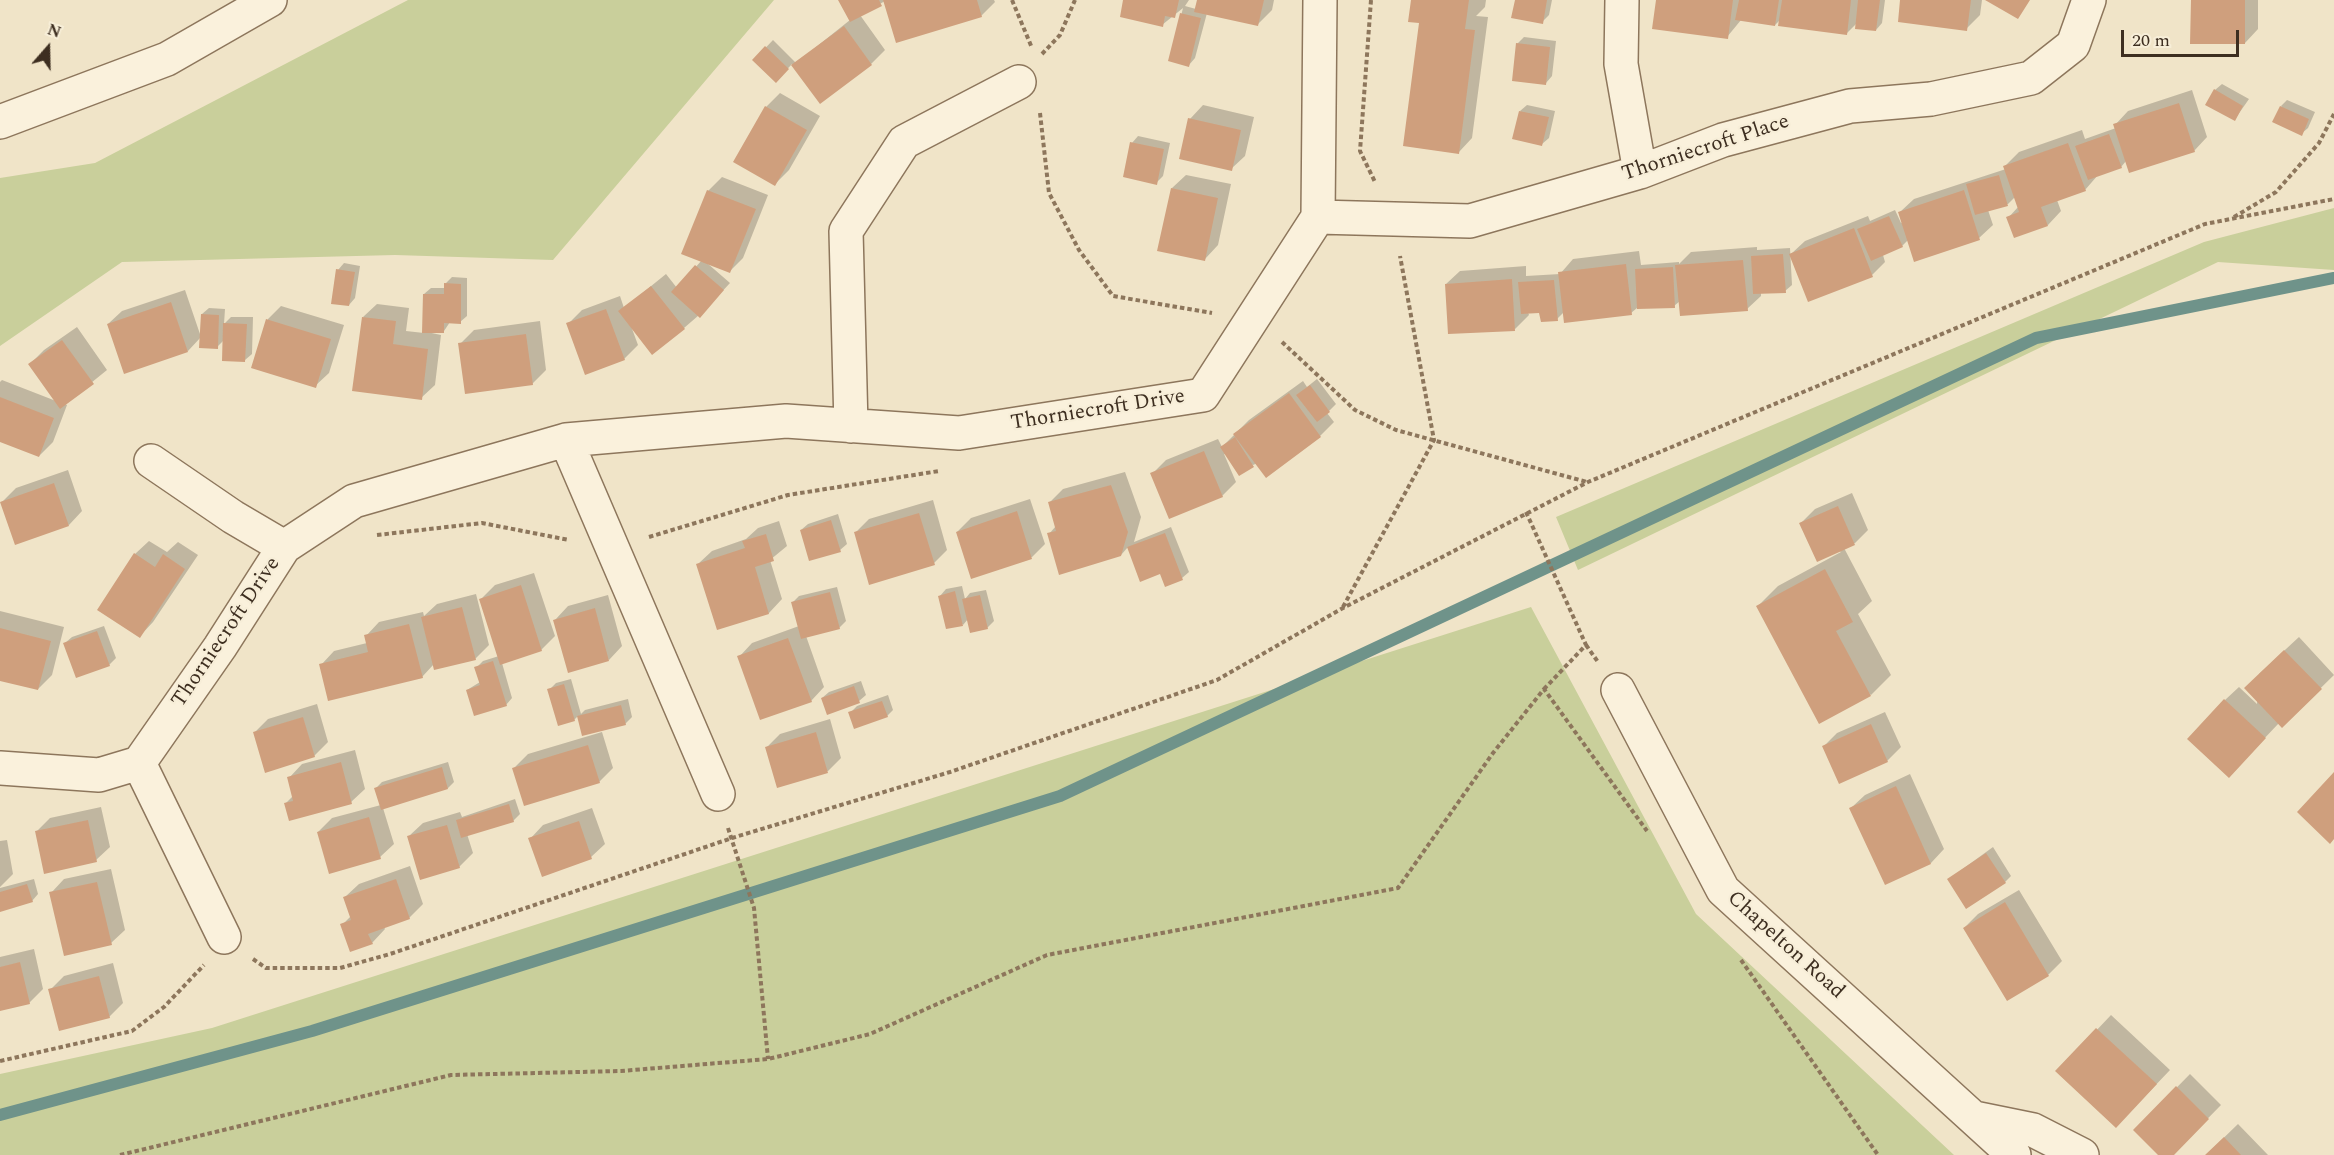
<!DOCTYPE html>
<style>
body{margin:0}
#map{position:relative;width:2334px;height:1155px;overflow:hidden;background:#f0e4c8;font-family:Spectral,serif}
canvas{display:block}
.north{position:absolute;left:18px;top:18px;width:60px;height:60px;-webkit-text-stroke:4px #f7eed8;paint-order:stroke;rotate:20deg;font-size:16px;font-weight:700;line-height:24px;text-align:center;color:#3d2e20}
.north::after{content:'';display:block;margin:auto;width:21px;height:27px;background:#3d2e20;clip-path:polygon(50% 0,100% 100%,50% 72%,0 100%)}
.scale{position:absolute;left:2121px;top:30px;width:118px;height:27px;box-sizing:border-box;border:3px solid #3d2e20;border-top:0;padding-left:8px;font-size:18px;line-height:21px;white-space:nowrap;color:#3d2e20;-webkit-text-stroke:4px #f7eed8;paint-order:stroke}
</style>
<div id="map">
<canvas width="2334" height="1155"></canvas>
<div class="north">N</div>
<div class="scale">20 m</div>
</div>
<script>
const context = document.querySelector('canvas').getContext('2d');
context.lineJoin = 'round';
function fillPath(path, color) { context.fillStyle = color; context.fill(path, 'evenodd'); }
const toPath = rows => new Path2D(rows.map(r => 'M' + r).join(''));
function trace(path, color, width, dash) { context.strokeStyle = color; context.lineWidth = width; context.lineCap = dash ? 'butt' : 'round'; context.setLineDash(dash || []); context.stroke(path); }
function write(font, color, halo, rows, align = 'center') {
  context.font = font + ' Spectral,serif'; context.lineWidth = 4.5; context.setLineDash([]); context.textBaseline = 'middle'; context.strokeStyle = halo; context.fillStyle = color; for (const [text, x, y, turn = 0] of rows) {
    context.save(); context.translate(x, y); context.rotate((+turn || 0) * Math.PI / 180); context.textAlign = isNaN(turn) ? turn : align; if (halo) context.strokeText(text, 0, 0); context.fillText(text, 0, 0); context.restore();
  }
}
const green = toPath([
 [408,0,774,0,553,260,395,255,122,262,0,346,0,178,95,163],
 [2334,208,2334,270,2218,262,1578,570,1556,517,2204,242],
 [1531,607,1696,914,1954,1155,0,1155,0,1074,212,1028]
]);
const shadow = toPath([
 [840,0,994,0,995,2,981,16,885,1,860,15,885,50,871,64,820,101,792,64,776,81,754,60,773,40,796,63,850,20],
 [1125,0,1189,0,1185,6,1196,9,1198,0,1274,0,1272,10,1258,24,1207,13,1195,58,1189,65,1170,60,1183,8,1162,25],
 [1413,0,1486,0,1485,7,1476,16,1488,17,1472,138,1459,152],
 [1516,0,1552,0,1549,15,1542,22],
 [1657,0,1885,0,1882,23,1876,30,1858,22,1847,33,1781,19,1775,25,1741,20,1727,37],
 [1902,0,1982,0,1980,15,1966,29],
 [2192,0,2258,0,2258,29,2245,43],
 [1524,37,1556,41,1552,76,1546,83,1517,44],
 [2222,84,2249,99,2235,119,2215,90],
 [2192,90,2207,137,2194,151,2126,161,2121,167,2098,175,2085,190,2057,200,2061,211,2048,225,2008,218,2019,206,2016,196,2008,204,1988,210,1993,225,1979,238,1909,239,1902,246,1883,255,1885,262,1872,275,1791,254,1805,241,1868,216,1870,221,1895,210,1901,223,1903,222,1900,212,1914,199,2006,169,2005,166,2019,152,2082,130,2085,139,2116,128,2115,125,2128,111],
 [780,93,820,116,789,170,775,184,766,107],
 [2287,100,2315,112,2308,128,2301,134,2281,106],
 [1203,105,1254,117,1245,156,1231,169,1190,119],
 [1527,105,1555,111,1549,138,1542,144,1520,111],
 [1138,136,1170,143,1163,176,1156,183,1132,143],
 [1186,175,1231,184,1218,245,1205,259,1172,188],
 [722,177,768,195,743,258,730,271,707,263,730,283,706,309,684,328,631,326,638,345,624,359,568,324,582,310,620,296,624,308,666,274,677,288,702,260,708,191],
 [1757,247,1757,250,1790,248,1792,285,1785,291,1761,292,1761,296,1747,309,1680,301,1674,306,1637,308,1631,313,1565,311,1557,319,1541,311,1528,312,1529,315,1515,329,1446,284,1460,271,1526,266,1526,276,1560,274,1573,259,1639,251,1641,265,1679,262,1679,264,1691,252],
 [344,263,360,266,355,298,349,305,338,270],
 [452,277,467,278,467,316,460,322,450,322,444,331,427,332,441,335,435,385,421,398,363,317,377,304,409,308,406,331,424,333,424,294,431,288,445,288,445,284],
 [185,290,201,337,202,314,209,308,225,309,224,324,231,317,253,317,252,354,245,360,224,340,217,347,201,337,188,351,108,324,122,311],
 [281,306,344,325,329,373,315,386,253,367,268,319],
 [540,321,546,370,532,384,460,344,474,330],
 [77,327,107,370,65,404,67,405,53,442,39,456,0,441,0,382,2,380,56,401,30,364,44,350],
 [1317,379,1336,404,1327,413,1334,422,1320,436,1253,465,1224,454,1236,482,1222,496,1152,474,1166,460,1218,439,1222,447,1249,420,1303,381,1307,387],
 [68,470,82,511,69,525,2,502,16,488],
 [1125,472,1141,517,1134,542,1171,527,1189,572,1182,578,1161,572,1128,547,1121,555,1049,534,1056,526,1049,503,1063,489],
 [1852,493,1868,530,1855,543,1844,548,1872,601,1858,614,1891,675,1871,695,1758,606,1778,586,1841,552,1801,523,1815,509],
 [1030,499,1045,544,1032,557,972,577,957,532,971,518],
 [933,500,947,550,934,563,855,533,869,519],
 [838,514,847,544,840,550,801,530,808,524],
 [779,521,787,546,770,560,782,599,769,613,718,628,698,564,712,551,746,539,758,528],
 [149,541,167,552,178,542,198,555,153,622,140,636,135,554],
 [534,573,555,636,541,650,502,663,512,698,506,705,467,690,480,682,476,668,483,661,499,656,481,599,495,585],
 [962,586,965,599,970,593,986,590,994,621,987,628,968,619,963,625,940,596,946,589],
 [837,587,846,621,839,628,806,636,824,687,811,701,739,657,752,643,799,626,793,602,799,596],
 [476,594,489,645,475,659,434,664,422,677,321,665,334,651,367,643,366,636,379,622,423,612,424,616,437,604],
 [608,595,622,646,609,660,555,620,568,606],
 [0,611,64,627,52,675,38,689,0,679],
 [104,626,116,658,109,665,65,643,72,637],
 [2299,637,2334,675,2282,726,2279,723,2242,762,2225,700,2239,687,2257,704,2259,674],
 [571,679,581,714,585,710,628,699,632,717,625,724,583,734,578,716,574,720,549,690,556,683],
 [861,681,866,695,859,701,822,698,829,692],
 [888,695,893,710,887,716,850,713,857,706],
 [317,704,328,742,314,756,254,733,268,719],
 [1885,712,1901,747,1887,761,1824,746,1837,733],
 [830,719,841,758,828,771,778,786,766,748,780,734],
 [602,732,613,768,599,782,514,768,528,754],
 [355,750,365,789,351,802,286,803,294,795,289,778,302,764],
 [448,762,454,782,448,788,383,808,394,844,380,857,318,832,332,818,381,805,376,788,382,782],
 [1910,774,1944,849,1931,863,1886,883,1851,808,1865,795],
 [515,799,520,814,513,821,467,834,473,853,459,867,409,836,423,823,460,812,462,817],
 [101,807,110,847,96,860,36,832,50,818],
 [592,808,605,844,591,857,530,839,543,825],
 [7,840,13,874,0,887,0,841],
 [1993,847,2011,876,2005,882,1949,879],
 [410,866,423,904,409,918,384,927,385,929,372,943,342,925,351,916,345,897,359,884],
 [111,869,125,930,111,943,51,893,64,879],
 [34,879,38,894,32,901,0,910,0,888],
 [2019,890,2062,961,2048,975,2007,999,1964,928,1978,914],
 [34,949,43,989,29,1003,0,1010,0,957],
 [113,963,123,1003,109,1017,50,990,64,976],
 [2111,1015,2170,1070,2130,1112,2058,1071],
 [2190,1074,2221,1105,2172,1155,2160,1155,2135,1130],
 [2238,1124,2268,1155,2206,1155]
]);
const stream = toPath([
 [0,1115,312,1031,1060,796,2036,338,2334,278]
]);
const building = toPath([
 [838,0,879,0,882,6,850,22],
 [883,0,977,0,982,17,896,43],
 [1123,0,1179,0,1175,18,1165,16,1163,27,1120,17],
 [1197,0,1264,0,1258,26,1194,12],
 [1411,0,1469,0,1465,29,1475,30,1459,154,1403,146,1419,23,1408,22],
 [1515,0,1547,0,1543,24,1511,18],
 [1656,0,1733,0,1728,39,1652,29],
 [1739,0,1779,0,1775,26,1735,20],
 [1782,0,1851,0,1847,35,1778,26],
 [1858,0,1880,0,1876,31,1855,29],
 [1900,0,1971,0,1967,31,1898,22],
 [1985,0,2030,0,2018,19],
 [2191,0,2245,0,2245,44,2190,44],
 [1180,13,1201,18,1189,67,1168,61],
 [844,26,872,65,820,104,791,65],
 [1516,43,1550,47,1546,85,1512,81],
 [765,46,789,69,776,83,752,60],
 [2214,89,2243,106,2235,121,2205,105],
 [2179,103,2195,152,2129,173,2113,124],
 [765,106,807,130,775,186,733,162],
 [2280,106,2309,119,2302,136,2272,122],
 [1519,111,1549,117,1542,146,1512,139],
 [1188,118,1241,130,1232,171,1179,159],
 [2109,134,2122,168,2088,180,2075,146],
 [1130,142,1164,149,1157,185,1123,177],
 [2068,143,2086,191,2041,207,2048,226,2014,238,2006,217,2019,212,2003,166],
 [1999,175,2008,206,1975,215,1966,184],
 [1171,188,1218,198,1205,261,1157,251],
 [707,190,756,209,730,273,681,254],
 [1964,190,1980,240,1914,262,1898,212],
 [1889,216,1903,247,1871,261,1857,229],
 [1854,228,1873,277,1808,302,1789,254],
 [1783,254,1786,293,1753,294,1751,256],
 [1743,260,1748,311,1680,316,1675,265],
 [1626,264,1632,315,1564,323,1558,272],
 [695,265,724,290,700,318,671,292],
 [1673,267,1675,308,1637,309,1635,269],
 [336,269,355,272,349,306,331,304],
 [1512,279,1515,331,1448,334,1445,284],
 [1554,280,1558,321,1541,322,1539,313,1521,314,1518,282],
 [444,283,461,284,461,324,444,323,444,333,422,333,423,294,444,294],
 [651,286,685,329,652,355,618,311],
 [171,302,188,352,124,374,107,324],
 [606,309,625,360,585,375,566,323],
 [201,314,219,315,218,349,199,348],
 [362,317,396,321,393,344,428,349,422,400,352,391],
 [266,319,331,339,316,388,251,368],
 [223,323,247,324,245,362,222,361],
 [526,334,533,385,465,394,458,343],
 [62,340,94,384,60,409,28,364],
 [1310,385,1330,412,1317,422,1296,395],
 [1289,393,1321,437,1266,478,1233,434],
 [0,397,54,418,39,457,0,442],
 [1235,437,1254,467,1239,476,1220,447],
 [1204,451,1223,497,1169,519,1150,473],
 [54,483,69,526,15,545,0,502],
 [1111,485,1128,532,1121,556,1059,575,1047,533,1056,531,1048,502],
 [1838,506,1855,545,1817,562,1799,523],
 [1017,511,1032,559,971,579,956,532],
 [919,513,935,565,869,585,854,532],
 [831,520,841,552,809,561,800,530],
 [1165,533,1183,580,1165,587,1160,574,1140,582,1127,547],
 [766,534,774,561,755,567,769,614,717,630,696,564,745,548,742,541],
 [134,553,155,567,163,554,185,569,140,638,97,610],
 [1825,569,1853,622,1836,631,1871,696,1819,724,1756,606],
 [521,585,542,651,500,665,479,599],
 [955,591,963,626,946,629,938,596],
 [830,592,840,629,801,639,791,602],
 [980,595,988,629,970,633,962,599],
 [462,607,476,660,434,670,421,617],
 [595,608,609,661,568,673,553,620],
 [409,624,423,678,328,701,319,664,368,652,364,635],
 [0,628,51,641,38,690,0,681],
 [97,631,110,666,76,678,63,643],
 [788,638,812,702,760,720,737,656],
 [2284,650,2322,689,2282,728,2244,688],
 [493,661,507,706,474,716,466,690,480,685,474,667],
 [564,684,575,721,558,726,547,689],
 [854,686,860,703,827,715,821,698],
 [2224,699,2266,738,2229,778,2187,739],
 [882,701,888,717,854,729,848,712],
 [621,705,626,725,582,736,577,716],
 [303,717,315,757,265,773,253,732],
 [1871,724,1888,762,1839,784,1822,746],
 [816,732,828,773,777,788,765,747],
 [588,745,600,783,524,806,512,768],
 [341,762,352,804,289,821,284,803,293,801,287,777],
 [442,767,448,789,381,810,374,788],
 [2334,772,2334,839,2330,844,2297,812],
 [1896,786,1931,864,1885,885,1849,808],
 [509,804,514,822,461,838,456,820],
 [369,817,381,859,329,874,317,832],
 [88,820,97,862,44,874,35,831],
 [579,821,592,859,542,877,528,838],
 [447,825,460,868,420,880,407,836],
 [1986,853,2006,883,1966,909,1947,879],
 [396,879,410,919,368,934,373,944,350,952,340,924,351,920,343,897],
 [97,882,112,945,64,956,49,892],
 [27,884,33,902,0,912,0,892],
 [2005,902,2049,976,2007,1001,1963,928],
 [20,962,30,1004,0,1011,0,967],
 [99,976,110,1018,59,1031,48,989],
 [2096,1028,2157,1084,2116,1128,2055,1071],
 [2176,1086,2209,1119,2174,1155,2158,1155,2133,1130],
 [2224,1137,2241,1155,2205,1155]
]);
const path = toPath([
 [1012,0,1032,48],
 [1371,0,1360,151,1375,182],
 [1042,54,1060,35,1075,0],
 [1040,113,1049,193,1079,250,1113,296,1212,313],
 [2234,217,2276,192,2319,143,2334,114],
 [1282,342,1355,410,1396,430,1587,482],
 [1526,512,1586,645,1544,689],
 [377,535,482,523,569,540],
 [649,537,788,495,939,471],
 [1343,607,1434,440,1400,256],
 [1586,645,1598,662],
 [728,828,754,908,768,1059],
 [253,959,266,968,340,968,390,954,732,838,950,772,1217,680,1343,608,1588,482,2205,224,2334,199],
 [1741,960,1878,1155],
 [0,1061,132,1031,164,1007,204,965],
 [120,1155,451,1075,621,1071,768,1059,870,1034,1047,955,1398,888,1493,753,1544,689,1647,831]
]);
const minor = toPath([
 [1622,0,1621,64,1640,172],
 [0,122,167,59,270,0],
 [1318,217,1470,221,1640,172,1723,140,1850,106,1931,99,2031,78,2073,45,2089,0],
 [851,426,846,231,904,142,1019,82],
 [566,440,718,794],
 [151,461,233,517,284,547],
 [1618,690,1723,890,2014,1155],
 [139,763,224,937],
 [0,768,99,775,139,763,220,647,284,547,354,501,566,440,786,421,959,433,1203,395,1318,217,1320,0],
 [1974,1118,2033,1130,2082,1155]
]);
const streetNames = [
 ["Thorniecroft Place",1706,149,-18],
 ["Thorniecroft Drive",1098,411,-9],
 ["Thorniecroft Drive",227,633,-56],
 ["Chapelton Road",1785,946,42]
];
fillPath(green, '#c9cf9b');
fillPath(shadow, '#0003');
trace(stream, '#6f938a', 12);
fillPath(building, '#cf9f7d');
trace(minor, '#8d765c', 36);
trace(path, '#8d765c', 4, [4.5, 3]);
trace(minor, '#faf1dc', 33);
write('21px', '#3d2e20', '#f7eed8', streetNames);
</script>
